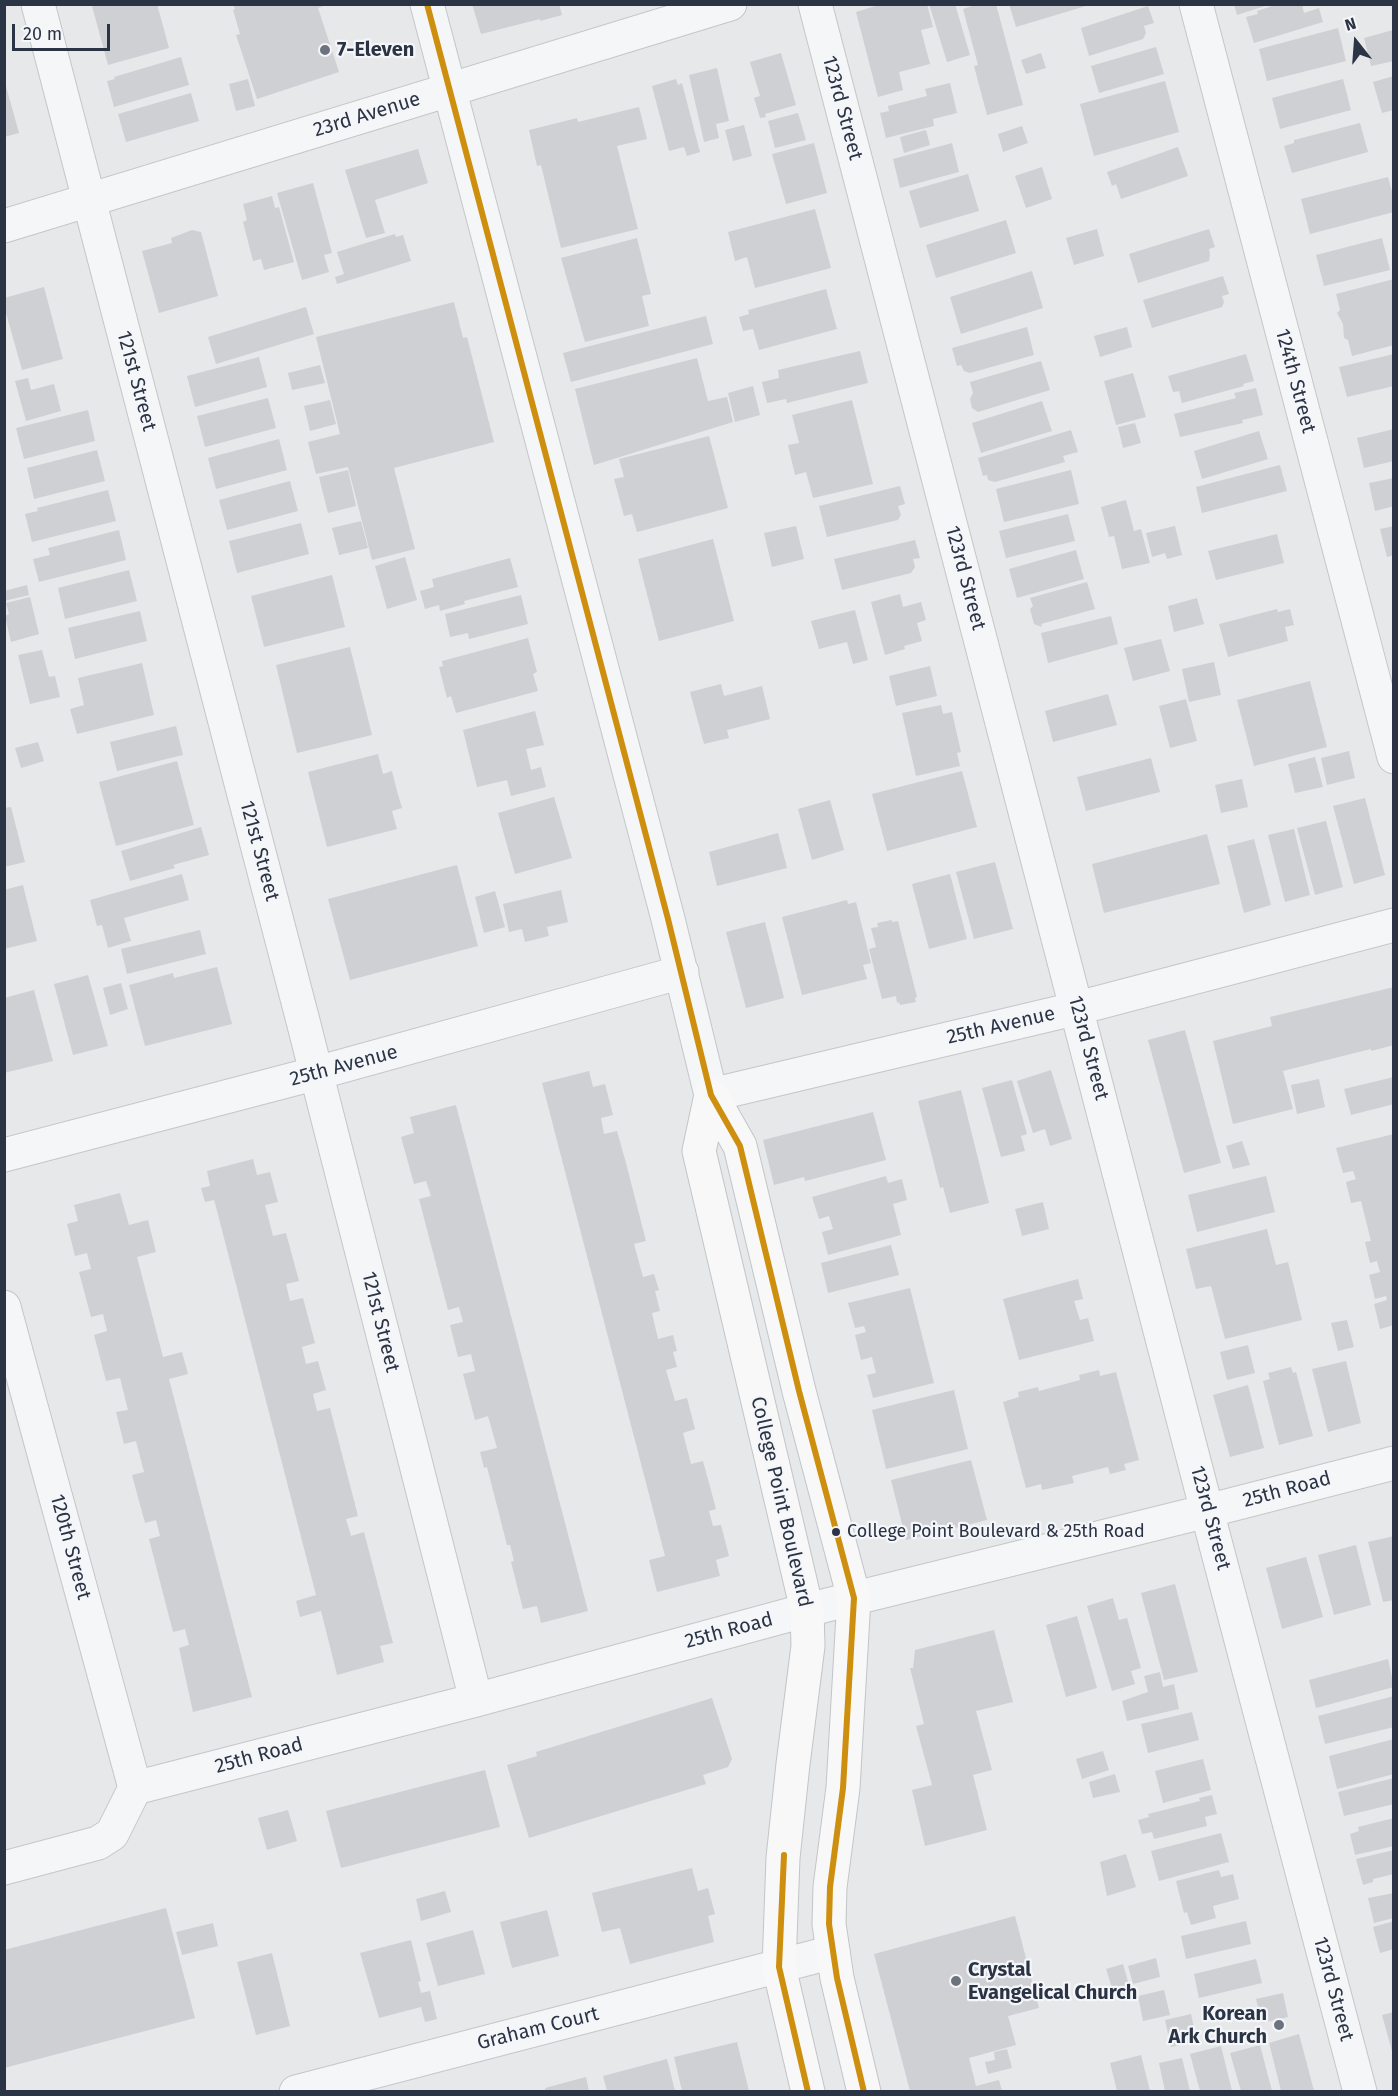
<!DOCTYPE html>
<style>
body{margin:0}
#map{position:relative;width:1398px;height:2096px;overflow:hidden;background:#e6e8ea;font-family:"Fira Sans",sans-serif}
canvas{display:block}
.frame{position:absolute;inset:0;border:6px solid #2b3445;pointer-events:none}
.north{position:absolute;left:1326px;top:12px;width:60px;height:60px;-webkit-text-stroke:4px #f4f6f9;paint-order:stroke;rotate:343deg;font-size:16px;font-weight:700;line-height:24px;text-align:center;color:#2b3445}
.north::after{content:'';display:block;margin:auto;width:21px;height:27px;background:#2b3445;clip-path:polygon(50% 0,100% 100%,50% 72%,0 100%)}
.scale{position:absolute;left:12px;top:24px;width:98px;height:27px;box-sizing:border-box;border:3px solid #2b3445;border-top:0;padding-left:8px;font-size:18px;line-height:21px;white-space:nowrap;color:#2b3445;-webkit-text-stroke:4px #f4f6f9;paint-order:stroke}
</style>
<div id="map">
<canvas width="1398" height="2096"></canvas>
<div class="frame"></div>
<div class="north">N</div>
<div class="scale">20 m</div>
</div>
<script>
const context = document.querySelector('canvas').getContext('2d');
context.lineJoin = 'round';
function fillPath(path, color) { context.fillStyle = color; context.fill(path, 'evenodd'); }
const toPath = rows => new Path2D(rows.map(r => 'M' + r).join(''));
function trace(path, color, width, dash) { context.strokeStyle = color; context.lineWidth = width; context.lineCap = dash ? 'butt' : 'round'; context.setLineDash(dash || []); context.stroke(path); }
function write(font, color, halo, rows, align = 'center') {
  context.font = font + ' "Fira Sans",sans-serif'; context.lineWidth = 4.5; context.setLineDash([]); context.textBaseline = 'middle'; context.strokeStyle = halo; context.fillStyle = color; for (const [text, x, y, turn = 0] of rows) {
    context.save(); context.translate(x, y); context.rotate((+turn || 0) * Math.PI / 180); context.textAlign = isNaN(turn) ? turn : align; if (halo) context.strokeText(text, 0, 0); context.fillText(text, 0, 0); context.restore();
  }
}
const building = toPath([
 [97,4,157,4,169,48,108,65,92,6],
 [233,4,328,4,318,8,339,72,257,99,236,35,240,34,233,10,235,9],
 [472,4,559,4,562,15,540,21,540,19,481,34],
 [882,4,927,4,933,27,921,30,930,64,899,72,903,90,878,97,856,12],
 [929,4,955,4,970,55,947,62],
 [978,4,996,4,1023,105,987,115,974,66,978,65,963,9],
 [1009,4,1085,4,1086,6,1016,27],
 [1234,4,1268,4,1268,5,1237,15],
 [1278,4,1302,4,1304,13,1319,8,1323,22,1254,43,1246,17,1258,14,1257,11],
 [1148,6,1154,23,1144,26,1146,33,1143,39,1089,56,1081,28],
 [1338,28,1346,61,1267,81,1259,49],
 [1393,30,1394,61,1371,66,1364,38],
 [1156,47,1164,74,1099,93,1091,66],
 [781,53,796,105,765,114,766,117,760,118,754,98,760,96,750,62],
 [1041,53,1046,68,1026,74,1021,60],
 [181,57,189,85,114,107,107,81,115,79,114,77],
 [717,68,729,121,716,124,719,138,704,142,689,75],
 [1394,76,1394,110,1382,113,1373,82],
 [4,79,19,133,4,137],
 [248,79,255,106,236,111,229,84],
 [676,79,678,85,682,83,700,152,687,156,684,147,669,151,652,86],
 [1343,79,1351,110,1280,129,1272,98],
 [1165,81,1179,132,1094,156,1080,104],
 [950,83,957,113,933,119,934,126,886,138,880,113,889,111,888,106,927,96,925,89],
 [191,93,199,121,126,142,118,114],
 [639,107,647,139,617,146,638,229,561,248,541,165,537,166,529,130,577,118,578,122],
 [798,113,806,140,775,148,768,121],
 [1360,123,1368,152,1292,173,1284,146,1294,143,1294,140],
 [744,125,752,156,733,161,725,130],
 [1022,126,1028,143,1003,152,998,134],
 [926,130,930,145,904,153,900,137],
 [814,143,827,193,786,204,772,154],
 [952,143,959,172,900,188,893,159],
 [1178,147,1188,176,1121,199,1116,184,1112,186,1107,172],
 [418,149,428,183,375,200,385,233,366,238,345,170],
 [1042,167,1052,199,1026,208,1015,176],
 [968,174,979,211,920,228,909,191],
 [1388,177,1394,199,1394,212,1310,234,1301,199],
 [313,183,332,253,324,255,329,272,302,280,277,193],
 [272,196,275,208,279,207,294,262,264,270,261,259,253,261,243,222,247,220,243,204],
 [815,209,831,268,755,288,747,257,735,261,728,232],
 [1006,220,1016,253,936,278,926,245],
 [1097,229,1104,256,1074,265,1066,238],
 [1209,229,1215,247,1209,249,1210,255,1209,261,1138,283,1129,254],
 [192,230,201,232,218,296,159,313,142,251,172,243,171,238],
 [395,234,396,237,403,235,411,261,337,284,335,277,344,274,337,252],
 [637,238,651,294,642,296,649,326,585,342,561,258],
 [1382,238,1390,270,1324,286,1316,255],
 [1032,271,1043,308,961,334,950,297],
 [1223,276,1229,294,1222,296,1224,302,1222,307,1152,328,1143,300],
 [1394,279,1394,345,1352,356,1348,340,1344,338,1343,324,1337,313,1340,310,1336,294],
 [44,287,63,359,22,370,4,306,4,298],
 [826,289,837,329,759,350,753,329,743,331,739,317,749,314,748,310],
 [454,302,463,338,467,337,494,442,394,468,415,549,372,560,348,467,316,474,308,442,340,434,316,337],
 [306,307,314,334,216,364,208,337],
 [706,316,713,344,571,382,563,353],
 [1027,327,1034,355,970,373,964,371,961,365,957,366,952,348],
 [1127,327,1132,347,1100,357,1094,336],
 [860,351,868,383,787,403,786,399,767,403,762,382,779,378,778,370],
 [1246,354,1254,381,1243,384,1244,386,1182,403,1179,391,1173,392,1168,376],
 [1394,354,1394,386,1347,397,1339,367],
 [259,357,267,387,195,407,187,376],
 [697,358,708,401,727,397,733,422,594,465,575,389],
 [1041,361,1050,390,978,412,972,408,970,399,973,393,970,382],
 [320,365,325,383,292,390,288,373],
 [1133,373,1146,417,1116,425,1104,381],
 [28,378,31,390,54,384,61,411,26,421,15,381],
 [753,386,760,415,735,422,728,393],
 [1256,388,1263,415,1242,420,1243,423,1180,437,1174,414,1236,398,1234,393],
 [268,398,276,428,205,447,197,416],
 [330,400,336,424,310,431,304,406],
 [852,400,873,484,813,498,806,472,795,475,788,445,799,443,792,415],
 [1042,401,1052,431,981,453,972,423],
 [88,410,95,441,24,459,16,428],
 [1135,423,1141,443,1123,448,1118,427],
 [1394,429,1394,461,1364,468,1357,438],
 [1071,430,1078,452,1063,456,1065,462,995,482,988,480,987,475,983,476,978,458],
 [1259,431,1268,459,1202,479,1194,451],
 [709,436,728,508,637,532,632,514,624,516,614,479,624,477,619,459],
 [279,439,287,470,216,489,208,458],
 [97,450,105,481,34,499,27,468],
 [1280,465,1287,491,1202,513,1196,487],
 [348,470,356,506,328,513,319,477],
 [1071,470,1079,504,1004,522,996,489],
 [1394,478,1394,506,1375,511,1369,483],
 [290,481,298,511,227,530,219,500],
 [900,486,905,504,898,506,901,515,898,520,827,537,819,506],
 [108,490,116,521,32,542,25,514,38,511,37,508],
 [1126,500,1134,531,1141,529,1150,563,1122,569,1114,536,1109,537,1101,507],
 [1068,514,1075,541,1006,558,999,531],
 [361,521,368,548,339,555,332,528],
 [301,523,309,554,237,573,229,541],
 [796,526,804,559,772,567,764,533],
 [1175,526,1182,555,1167,559,1165,553,1152,557,1146,533],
 [1394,526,1394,555,1387,557,1380,529],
 [119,530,126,560,39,582,33,559,50,555,48,548],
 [1277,534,1284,563,1216,580,1208,551],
 [713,539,734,621,659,641,638,559],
 [915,540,920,558,913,559,915,567,911,573,842,590,834,559],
 [1076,550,1084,579,1017,598,1009,569],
 [405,557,417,600,387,609,375,566],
 [510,558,518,587,464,601,465,604,440,611,439,605,425,609,420,591,434,587,432,579],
 [129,570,137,601,65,619,58,588],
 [332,575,345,627,264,647,251,596],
 [1087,582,1095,609,1041,624,1042,627,1034,624,1030,609,1033,606,1030,598],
 [27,585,29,595,4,601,4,591],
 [900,594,903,607,921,602,926,620,917,623,922,641,904,646,905,649,885,655,871,602],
 [521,595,528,624,469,639,468,633,450,637,445,614],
 [30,597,39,634,11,642,5,616,9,614,6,603],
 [1197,598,1204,624,1174,632,1168,606],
 [1277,609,1278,612,1290,609,1294,625,1285,627,1288,641,1228,657,1219,624],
 [855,610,868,660,853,664,847,642,819,649,811,621],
 [140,611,147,641,75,659,68,628],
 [1111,616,1118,644,1048,663,1041,633],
 [528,638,537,672,533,674,538,691,456,713,451,696,447,698,439,667,443,666,442,661],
 [1161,639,1170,671,1133,681,1124,648],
 [350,647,372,735,297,753,276,665],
 [42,650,49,677,55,676,60,697,30,704,18,655],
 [1214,662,1221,695,1189,702,1182,669],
 [142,663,154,715,77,734,70,709,84,705,78,678],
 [930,666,937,696,896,706,889,676],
 [1310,681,1327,747,1254,766,1237,700],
 [721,684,724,696,762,686,770,719,727,730,729,738,704,744,690,692],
 [1108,694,1117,725,1053,742,1045,711],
 [1186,699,1197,741,1170,748,1159,706],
 [941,705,943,714,952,712,961,752,957,753,960,766,916,776,902,713],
 [535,711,544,745,526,749,531,770,541,767,546,787,511,796,507,780,477,787,463,730],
 [176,726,183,755,117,771,110,742],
 [38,742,44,761,21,768,15,748],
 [1349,751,1355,778,1327,785,1321,758],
 [378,754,383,774,392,771,397,791,402,808,392,811,397,829,327,847,308,772],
 [1315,757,1323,787,1295,793,1288,764],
 [1151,758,1160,792,1086,811,1077,777],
 [177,761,194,825,116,846,99,782],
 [962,771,977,827,887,851,872,794],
 [1242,779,1248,807,1221,813,1215,785],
 [554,797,572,858,515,874,498,813],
 [1365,798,1385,875,1354,884,1333,806],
 [830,800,844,850,812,860,798,809],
 [11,807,25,862,4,867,4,808],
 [1326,821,1343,887,1315,895,1297,828],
 [201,827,209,855,173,865,175,868,130,881,121,851],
 [1294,829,1310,895,1285,902,1268,835],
 [778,833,787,868,717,886,709,852],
 [1207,834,1220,884,1104,913,1092,864],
 [1254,839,1271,905,1244,913,1227,846],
 [995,862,1013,929,974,939,956,872],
 [457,865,478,946,350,980,328,899],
 [182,874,189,900,124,918,131,941,108,948,102,925,97,926,90,900],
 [950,874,967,939,929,949,912,884],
 [23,885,37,941,4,949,4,890],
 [561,890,568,922,547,927,549,936,525,942,522,929,509,932,503,904],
 [495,891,505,927,484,933,475,897],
 [847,900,848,904,856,902,871,963,863,965,867,979,802,995,782,917],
 [892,920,892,922,898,921,917,997,915,998,916,1002,900,1005,899,1002,897,1003,896,996,882,999,869,949,876,947,871,928,878,927,877,923],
 [765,922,784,998,746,1008,726,932],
 [200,930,206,954,127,974,121,949],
 [217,967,232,1024,145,1046,129,985,173,973,174,978],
 [88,975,108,1046,73,1055,54,984],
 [121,983,128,1009,110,1015,103,988],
 [1394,987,1394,1045,1371,1051,1371,1049,1283,1071,1293,1109,1233,1124,1213,1041,1272,1026,1270,1017],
 [34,990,53,1061,4,1073,4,998],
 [1185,1030,1221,1163,1184,1173,1148,1040],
 [1051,1070,1072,1139,1050,1146,1045,1129,1033,1133,1017,1081],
 [589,1071,593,1087,605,1084,613,1115,601,1118,604,1134,617,1131,626,1163,646,1241,634,1244,643,1277,654,1274,659,1290,655,1291,660,1311,652,1313,658,1339,673,1335,677,1351,673,1352,677,1367,666,1370,675,1401,687,1398,695,1429,683,1433,691,1464,703,1461,716,1509,709,1511,713,1526,721,1525,729,1556,716,1560,720,1576,657,1592,649,1560,665,1556,542,1083],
 [1394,1077,1394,1104,1351,1115,1344,1089],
 [1319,1079,1325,1107,1297,1114,1291,1085],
 [1012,1080,1027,1134,1021,1136,1025,1151,1001,1157,982,1088],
 [961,1090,989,1203,950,1213,943,1187,940,1188,918,1101],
 [456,1105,588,1611,541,1623,537,1606,523,1609,511,1562,514,1561,510,1545,507,1545,487,1467,484,1468,480,1452,497,1448,488,1416,475,1420,463,1374,475,1371,471,1354,458,1357,450,1325,463,1322,459,1307,448,1310,419,1199,431,1196,426,1181,414,1184,401,1137,414,1133,410,1117],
 [873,1112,886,1160,805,1181,804,1177,774,1185,763,1140],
 [1394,1134,1394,1325,1380,1329,1374,1304,1387,1300,1386,1296,1375,1299,1369,1275,1380,1272,1377,1261,1370,1263,1365,1242,1371,1241,1361,1201,1351,1203,1346,1182,1356,1179,1353,1171,1343,1173,1336,1148],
 [1242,1141,1250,1165,1233,1169,1226,1146],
 [253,1159,257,1175,270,1172,278,1202,265,1205,273,1236,286,1233,299,1281,286,1284,290,1301,303,1298,315,1343,302,1347,306,1364,318,1361,326,1390,313,1394,317,1411,330,1408,358,1516,346,1519,351,1536,364,1532,393,1643,380,1646,384,1662,337,1675,321,1611,300,1617,296,1601,316,1595,215,1203,214,1200,205,1202,201,1188,210,1186,207,1171],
 [886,1176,888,1183,902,1179,907,1200,893,1204,901,1235,828,1255,822,1232,833,1229,829,1216,819,1219,812,1197],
 [1266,1176,1275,1212,1197,1232,1188,1195],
 [120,1193,129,1225,148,1220,156,1252,137,1257,163,1357,182,1352,188,1374,169,1379,252,1697,193,1712,179,1648,189,1645,185,1629,173,1632,149,1539,160,1536,156,1520,145,1523,132,1475,144,1472,136,1441,124,1444,116,1412,128,1410,120,1378,106,1381,94,1335,107,1331,103,1314,91,1317,79,1272,91,1269,87,1253,75,1256,67,1224,78,1221,74,1205],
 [1043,1202,1049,1229,1022,1236,1015,1209],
 [1267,1229,1276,1265,1288,1262,1302,1320,1225,1339,1211,1286,1196,1289,1186,1249],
 [891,1245,899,1275,828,1293,821,1263],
 [1078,1279,1083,1299,1074,1301,1080,1320,1088,1318,1094,1341,1019,1360,1003,1299],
 [910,1288,934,1383,873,1398,867,1375,876,1373,872,1357,861,1360,855,1335,866,1332,864,1326,855,1328,848,1303],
 [1347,1320,1354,1347,1338,1351,1331,1323],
 [1248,1345,1255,1373,1227,1380,1220,1352],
 [1346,1361,1361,1423,1328,1432,1312,1369],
 [1291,1367,1293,1373,1296,1372,1313,1436,1279,1445,1263,1381,1270,1379,1268,1373],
 [1099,1370,1100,1376,1116,1372,1139,1460,1124,1464,1126,1470,1110,1474,1108,1467,1072,1476,1074,1483,1042,1490,1041,1484,1026,1488,1003,1402,1019,1397,1018,1392,1038,1387,1039,1391,1080,1380,1079,1375],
 [1248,1385,1264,1448,1230,1457,1213,1395],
 [954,1390,968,1449,886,1469,872,1410],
 [971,1460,987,1520,906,1540,891,1480],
 [1394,1536,1394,1600,1383,1602,1368,1542],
 [1356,1545,1371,1605,1334,1615,1318,1555],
 [1306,1557,1323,1617,1282,1629,1266,1568],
 [1175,1584,1198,1672,1164,1680,1141,1593],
 [1113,1598,1119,1620,1127,1618,1141,1668,1131,1671,1135,1684,1112,1691,1087,1606],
 [1077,1616,1097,1688,1066,1697,1046,1625],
 [994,1630,1013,1702,976,1711,992,1770,973,1775,987,1830,925,1846,912,1790,932,1785,916,1726,924,1724,910,1668,913,1668,915,1650],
 [1388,1659,1394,1687,1316,1708,1309,1680],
 [1160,1672,1163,1687,1174,1684,1179,1709,1127,1721,1122,1701,1148,1692,1144,1676],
 [1394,1696,1394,1727,1325,1744,1318,1716],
 [712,1698,732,1759,728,1767,703,1775,706,1784,529,1838,507,1765,537,1756,536,1752],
 [1192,1712,1199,1740,1148,1753,1141,1724],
 [1394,1739,1394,1774,1337,1789,1329,1756],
 [1103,1751,1109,1770,1082,1779,1076,1759],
 [1203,1759,1211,1790,1163,1803,1155,1771],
 [485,1770,500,1827,341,1868,326,1811],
 [1115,1774,1120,1792,1093,1798,1089,1782],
 [1394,1778,1394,1804,1344,1816,1338,1792],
 [1212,1795,1217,1814,1205,1817,1207,1826,1154,1839,1152,1832,1142,1834,1138,1820,1149,1817,1148,1814,1200,1801,1199,1798],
 [288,1810,297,1841,267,1850,258,1818],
 [1394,1818,1394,1846,1355,1855,1350,1834,1359,1831,1358,1827],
 [1221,1833,1229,1862,1159,1881,1151,1851],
 [1394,1850,1394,1874,1373,1879,1373,1882,1363,1885,1356,1859],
 [1126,1854,1136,1887,1107,1896,1100,1862],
 [692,1868,698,1891,708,1888,715,1914,708,1916,714,1942,630,1964,620,1928,602,1932,592,1893],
 [1219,1870,1221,1877,1233,1874,1239,1899,1213,1906,1216,1918,1191,1925,1187,1912,1184,1913,1176,1881],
 [445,1891,451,1912,421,1921,416,1899],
 [1394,1893,1394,1918,1374,1923,1368,1898],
 [166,1908,195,2018,4,2068,4,1950],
 [547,1910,559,1956,512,1968,500,1922],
 [1015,1916,1039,2008,1008,2016,1016,2045,969,2058,976,2086,999,2080,1002,2091,910,2091,874,1954],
 [1246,1921,1251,1944,1186,1959,1181,1936],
 [1394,1921,1394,1949,1380,1953,1373,1927],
 [213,1923,218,1946,182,1955,176,1932],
 [473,1930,485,1974,438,1986,426,1943],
 [411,1940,421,1981,418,1982,421,1993,430,1991,437,2019,425,2022,421,2007,379,2018,360,1953],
 [272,1953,290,2026,256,2035,237,1962],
 [1156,1958,1160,1977,1133,1984,1128,1966],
 [1256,1959,1262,1983,1199,1998,1194,1974],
 [1123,1964,1131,1992,1115,1997,1106,1969],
 [1164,1990,1170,2015,1143,2021,1138,1996],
 [1283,1993,1288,2017,1262,2023,1256,1999],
 [1394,2012,1394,2055,1393,2055,1382,2015],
 [1191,2014,1197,2041,1171,2047,1165,2020],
 [1299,2034,1314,2091,1281,2091,1269,2043],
 [737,2042,749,2091,682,2091,674,2057],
 [1260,2045,1272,2091,1241,2091,1230,2053],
 [1221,2046,1232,2091,1200,2091,1190,2054],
 [1007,2049,1012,2068,988,2074,985,2062,995,2060,994,2052],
 [1141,2055,1150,2091,1117,2091,1110,2063],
 [1182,2058,1190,2091,1165,2091,1159,2063],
 [667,2059,675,2091,607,2091,603,2076],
 [586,2077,589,2091,546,2091,545,2088]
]);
const minor = toPath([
 [38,4,303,1021,476,1700],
 [427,4,668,919,711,1095,1078,1008,1394,925],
 [815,4,1207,1511,1360,2092],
 [1196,4,1394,757],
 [4,226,730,4],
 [4,1155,317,1073,682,972],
 [4,1307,135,1788],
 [135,1788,476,1700,807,1610,1207,1511,1394,1463],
 [4,1868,98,1843,112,1834,135,1788],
 [296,2092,833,1952]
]);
const major = toPath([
 [711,1095,740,1146,799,1391,854,1598,843,1788,830,1887,829,1924,837,1978,864,2092],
 [711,1095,699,1151,807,1610,808,1646,793,1764,783,1858,779,1967,808,2092]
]);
const bus1 = toPath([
 [427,4,668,919,711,1095,740,1146,799,1391,854,1598,843,1788,830,1887,829,1924,837,1978,864,2092],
 [784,1855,779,1967,808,2092]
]);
const markers = [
 [325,50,6,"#6c737f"],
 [836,1532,5,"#2b3445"],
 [956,1981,6,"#6c737f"],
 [1279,2025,6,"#6c737f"]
];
const busNames = [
 ["College Point Boulevard & 25th Road",847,1532]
];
const poiNames = [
 ["7-Eleven",337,50],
 ["Crystal",968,1970],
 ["Evangelical Church",968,1993],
 ["Korean",1267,2014,"right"],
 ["Ark Church",1267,2037,"right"]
];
const streetNames = [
 ["123rd Street",842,108,75],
 ["23rd Avenue",367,115,-17],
 ["121st Street",136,381,75],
 ["124th Street",1295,381,75],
 ["123rd Street",965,578,75],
 ["121st Street",259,851,75],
 ["25th Avenue",1001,1026,-13],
 ["123rd Street",1088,1048,75],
 ["25th Avenue",344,1066,-15],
 ["121st Street",380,1322,76],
 ["25th Road",1287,1490,-15],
 ["College Point Boulevard",781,1502,77],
 ["123rd Street",1210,1518,75],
 ["120th Street",70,1547,75],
 ["25th Road",729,1631,-15],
 ["25th Road",259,1756,-15],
 ["123rd Street",1333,1989,75],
 ["Graham Court",538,2029,-14]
];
fillPath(building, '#ced0d3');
trace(minor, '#c4c6c8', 35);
trace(major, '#c2c5c8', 35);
trace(minor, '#f5f6f7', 33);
trace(major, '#f8f8f8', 33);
trace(bus1, '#ce8f0e', 6);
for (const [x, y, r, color] of markers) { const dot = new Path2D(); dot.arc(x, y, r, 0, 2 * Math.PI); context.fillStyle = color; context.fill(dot); trace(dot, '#f4f6f9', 2); }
write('18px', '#2b3445', '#f4f6f9', busNames, 'left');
write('bold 20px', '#2b3445', '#f4f6f9', poiNames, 'left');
write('20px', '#2b3445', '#f4f6f9', streetNames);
</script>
